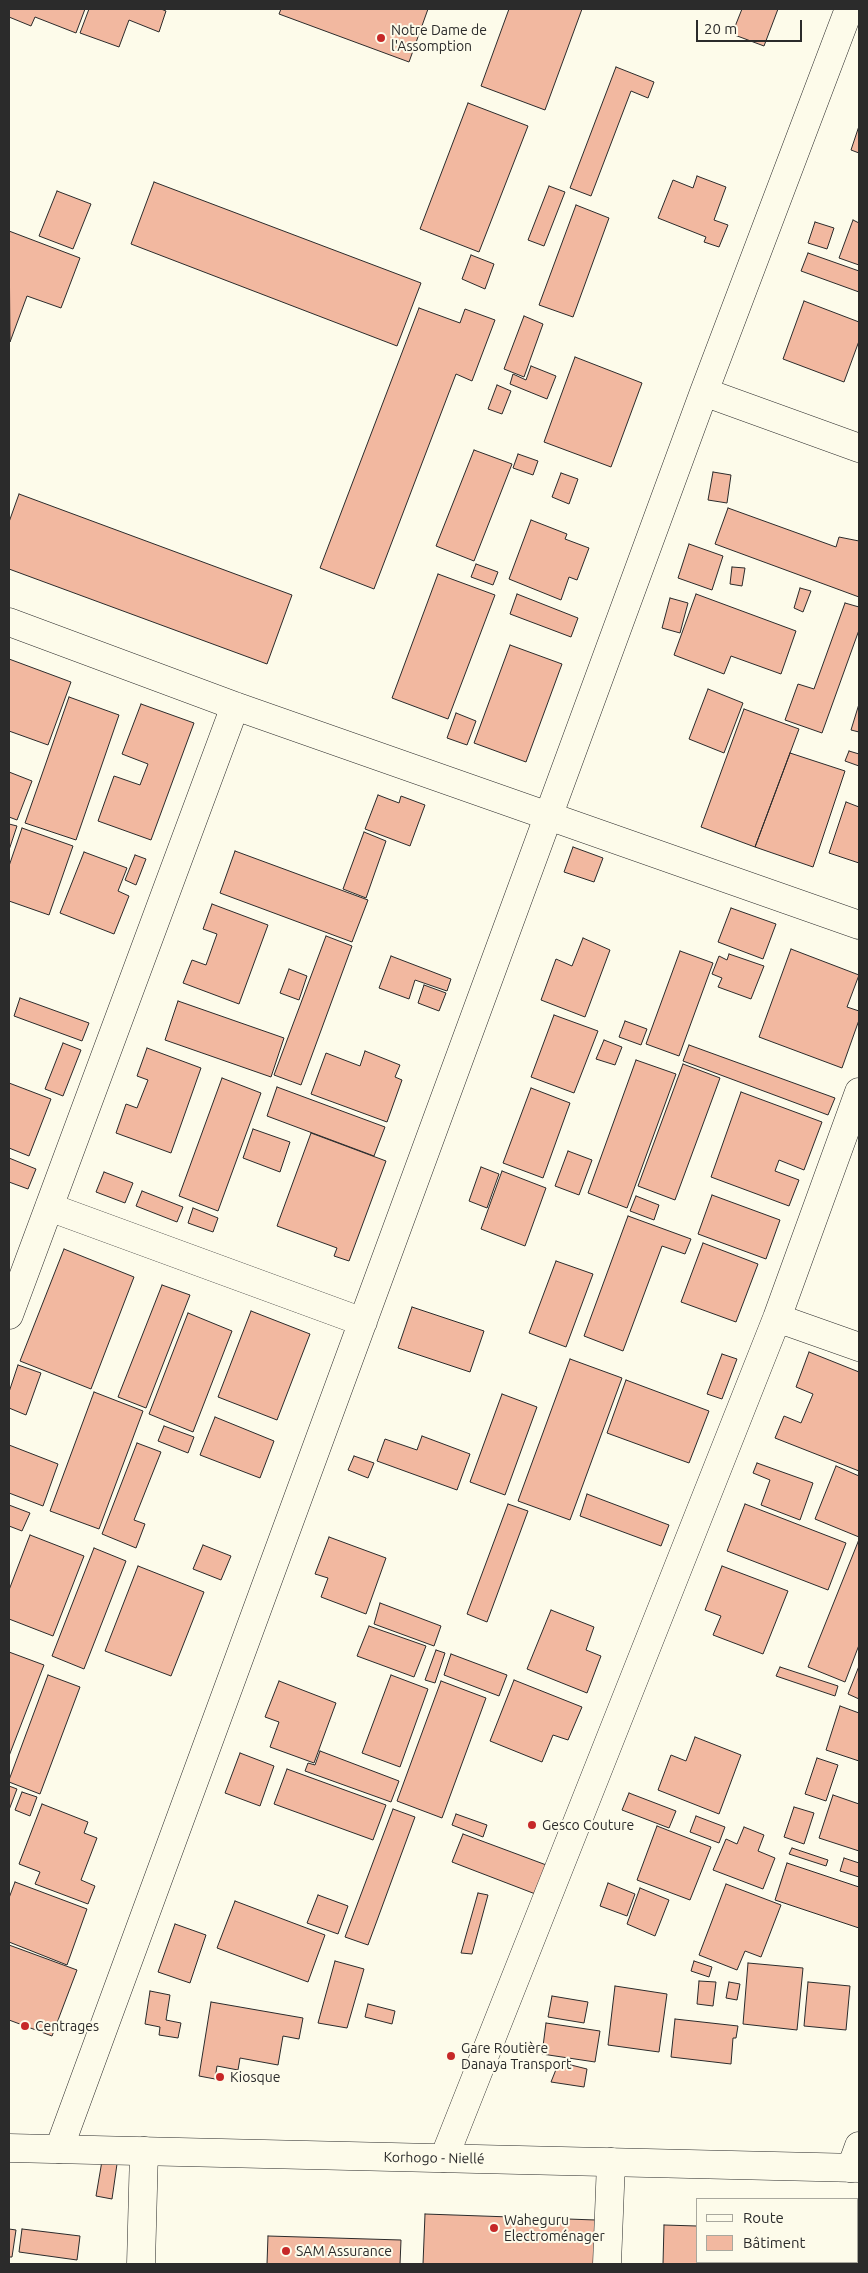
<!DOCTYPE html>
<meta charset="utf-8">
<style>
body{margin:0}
#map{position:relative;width:868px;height:2273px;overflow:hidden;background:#fdfbea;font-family:Ubuntu,sans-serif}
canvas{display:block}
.frame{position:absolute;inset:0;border:10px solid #2b2b2b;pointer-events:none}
.legend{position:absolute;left:696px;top:2198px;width:162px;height:65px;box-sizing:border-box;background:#fdfbea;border:1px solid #a9a89e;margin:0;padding:6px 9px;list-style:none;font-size:15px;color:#2b2b2b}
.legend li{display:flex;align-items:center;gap:10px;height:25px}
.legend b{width:25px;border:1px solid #a9a89e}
.scale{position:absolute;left:696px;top:20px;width:106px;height:22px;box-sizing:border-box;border:2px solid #2b2b2b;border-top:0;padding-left:6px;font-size:15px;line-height:18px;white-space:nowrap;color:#2b2b2b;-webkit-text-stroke:4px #fdfbea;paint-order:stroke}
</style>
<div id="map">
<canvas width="868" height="2273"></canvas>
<div class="frame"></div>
<ul class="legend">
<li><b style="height:6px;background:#fdfbea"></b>Route</li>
<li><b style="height:14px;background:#f2b8a0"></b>Bâtiment</li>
</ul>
<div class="scale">20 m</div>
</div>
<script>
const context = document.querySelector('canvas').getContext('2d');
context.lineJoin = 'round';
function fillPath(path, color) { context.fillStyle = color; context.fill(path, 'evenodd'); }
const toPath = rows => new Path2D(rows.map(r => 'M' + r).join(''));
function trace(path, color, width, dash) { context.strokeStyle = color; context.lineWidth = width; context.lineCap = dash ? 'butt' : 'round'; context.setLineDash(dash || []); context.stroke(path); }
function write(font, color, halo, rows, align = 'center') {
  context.font = font + ' Ubuntu,sans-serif'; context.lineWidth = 4; context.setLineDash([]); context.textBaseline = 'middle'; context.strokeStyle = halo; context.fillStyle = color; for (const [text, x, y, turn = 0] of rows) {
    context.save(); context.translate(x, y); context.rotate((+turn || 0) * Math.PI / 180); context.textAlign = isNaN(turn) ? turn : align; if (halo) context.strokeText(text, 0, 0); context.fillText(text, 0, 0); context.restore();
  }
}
const building = toPath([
 [9,9,85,9,76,33,35,17,31,26,9,17,9,9],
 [89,9,161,9,166,11,159,32,129,20,119,47,80,33,89,9],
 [281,9,428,9,409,62,279,14,281,9],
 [509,9,582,9,545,110,481,86,509,9],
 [742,9,778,9,764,46,732,34,742,9],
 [616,67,654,82,648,98,631,91,591,196,570,188,616,67],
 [468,103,528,126,479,252,420,229,468,103],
 [859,126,859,153,851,150,859,126],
 [697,176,726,187,714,220,728,225,719,247,704,242,706,237,658,218,673,180,693,188,697,176],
 [154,182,421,283,397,346,131,244,154,182],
 [549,186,565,192,544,246,528,240,549,186],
 [57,191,91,204,73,249,39,236,57,191],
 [576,205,609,218,573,317,539,305,576,205],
 [853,220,859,223,859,265,839,258,853,220],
 [815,222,834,228,827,249,808,243,815,222],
 [9,231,80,258,61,308,27,296,10,342,9,231],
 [808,253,859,271,859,292,801,271,808,253],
 [471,255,494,264,485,289,462,279,471,255],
 [804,301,859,322,859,341,844,382,783,359,804,301],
 [419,308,460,323,465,309,495,320,472,381,456,374,374,589,320,568,419,308],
 [524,316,543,324,524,377,504,369,524,316],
 [575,357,642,383,611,467,544,442,575,357],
 [531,366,556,376,547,399,510,384,513,374,526,380,531,366],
 [497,385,511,391,502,414,488,409,497,385],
 [474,450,512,464,474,561,436,546,474,450],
 [518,454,538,461,533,475,513,468,518,454],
 [713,472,731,475,727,503,708,500,713,472],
 [561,473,578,479,569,504,552,497,561,473],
 [19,494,292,595,267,664,9,569,9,522,19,494],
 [728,508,836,547,839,537,859,541,859,597,715,544,728,508],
 [531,520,567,534,565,539,589,548,577,580,569,577,561,600,509,579,531,520],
 [689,544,723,556,712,590,678,578,689,544],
 [476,564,498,572,493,585,471,577,476,564],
 [732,567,745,568,742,586,730,584,732,567],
 [438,574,495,595,448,719,392,698,438,574],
 [800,588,811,591,803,612,794,608,800,588],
 [517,594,578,618,571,637,510,614,517,594],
 [696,594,796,631,781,674,731,656,724,674,674,655,696,594],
 [670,598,688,603,680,633,662,628,670,598],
 [845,603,859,607,859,630,822,733,785,720,798,684,814,689,845,603],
 [510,645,562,664,526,762,474,743,510,645],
 [9,659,71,682,48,745,9,731,9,659],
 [708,689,743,703,724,753,689,739,708,689],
 [69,697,119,715,76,840,25,823,69,697],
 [141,704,194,723,151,840,98,821,114,776,140,785,148,764,122,754,141,704],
 [859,704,859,732,851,730,859,704],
 [744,709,799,729,755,847,701,827,744,709],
 [456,713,476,721,467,745,447,738,456,713],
 [849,751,859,754,859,766,845,761,849,751],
 [790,753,845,771,813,867,755,847,790,753],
 [9,772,32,781,17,820,9,817,9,772],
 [378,795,399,803,401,796,425,805,410,846,365,829,378,795],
 [846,802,859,807,859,863,829,853,846,802],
 [9,824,17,826,9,850,9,824],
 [22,828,73,846,49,915,9,901,9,866,22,828],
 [364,832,386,841,366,898,343,889,364,832],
 [573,847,603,858,594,882,564,872,573,847],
 [235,851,368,900,352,942,220,893,235,851],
 [84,852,127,868,118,891,129,896,114,934,60,913,84,852],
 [135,855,146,859,136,885,125,880,135,855],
 [212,904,268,925,239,1004,183,983,192,960,206,965,217,934,203,929,212,904],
 [731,908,776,924,763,959,718,942,731,908],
 [326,936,352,946,301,1085,274,1075,326,936],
 [583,938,610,950,585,1017,541,1000,556,959,572,966,583,938],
 [791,949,859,975,847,1007,859,1011,859,1020,842,1068,759,1037,791,949],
 [680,951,713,963,679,1056,646,1044,680,951],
 [729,954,764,966,751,999,718,987,722,978,712,974,719,956,727,960,729,954],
 [391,956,451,979,447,991,415,980,409,999,379,988,391,956],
 [289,969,307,976,299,1000,280,993,289,969],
 [424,985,446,993,439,1011,418,1003,424,985],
 [20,998,89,1023,82,1041,14,1016,20,998],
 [178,1001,284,1038,271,1077,165,1040,178,1001],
 [554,1015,598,1031,574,1093,531,1077,554,1015],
 [625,1021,647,1029,641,1045,619,1037,625,1021],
 [604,1040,622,1047,615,1065,596,1059,604,1040],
 [63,1043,81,1050,63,1096,45,1089,63,1043],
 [689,1045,835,1098,828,1115,683,1061,689,1045],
 [147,1048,201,1068,171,1153,116,1133,126,1104,137,1108,148,1080,137,1076,147,1048],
 [365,1051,400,1065,395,1077,402,1080,387,1122,311,1094,326,1053,360,1066,365,1051],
 [636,1060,676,1074,627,1208,588,1193,636,1060],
 [683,1064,720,1078,675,1200,638,1186,683,1064],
 [222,1078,261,1093,218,1211,179,1196,222,1078],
 [9,1083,51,1099,29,1156,9,1148,9,1083],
 [277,1087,385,1127,374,1156,267,1116,277,1087],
 [531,1088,570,1103,543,1178,503,1163,531,1088],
 [741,1092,822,1122,804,1170,779,1160,775,1171,799,1180,789,1206,711,1177,741,1092],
 [253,1129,290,1142,280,1172,243,1158,253,1129],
 [311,1133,386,1161,349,1261,334,1256,337,1248,277,1226,311,1133],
 [568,1151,592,1160,579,1195,555,1186,568,1151],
 [9,1158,36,1169,28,1189,9,1182,9,1158],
 [481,1167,499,1174,487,1208,469,1201,481,1167],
 [502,1171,546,1188,525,1246,481,1229,502,1171],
 [104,1172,133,1183,125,1203,96,1192,104,1172],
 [142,1191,183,1207,177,1222,136,1206,142,1191],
 [712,1195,780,1220,766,1259,698,1234,712,1195],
 [636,1196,659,1205,654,1220,630,1211,636,1196],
 [193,1208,218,1218,213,1232,188,1223,193,1208],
 [628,1216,691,1239,685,1254,662,1246,623,1351,584,1336,628,1216],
 [703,1243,758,1264,736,1322,681,1302,703,1243],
 [64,1249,134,1277,91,1389,20,1361,64,1249],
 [556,1261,593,1274,566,1347,529,1333,556,1261],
 [162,1285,190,1295,146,1408,118,1397,162,1285],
 [412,1307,484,1331,470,1372,398,1348,412,1307],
 [251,1311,310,1334,277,1420,218,1397,251,1311],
 [188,1313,232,1331,193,1432,149,1414,188,1313],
 [809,1352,859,1372,859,1471,775,1438,784,1416,801,1423,813,1394,796,1387,809,1352],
 [722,1354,737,1359,722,1399,707,1394,722,1354],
 [570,1359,622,1378,570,1520,518,1501,570,1359],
 [18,1365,41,1373,26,1415,9,1408,9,1392,18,1365],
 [626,1380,709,1411,689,1463,607,1433,626,1380],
 [94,1392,143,1411,99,1529,50,1511,94,1392],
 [502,1394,537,1407,505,1495,470,1482,502,1394],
 [215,1417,274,1441,260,1478,200,1455,215,1417],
 [164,1426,194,1437,188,1453,158,1441,164,1426],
 [422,1436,470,1454,457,1490,377,1461,385,1439,417,1450,422,1436],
 [137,1443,161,1452,134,1520,145,1524,136,1548,102,1534,137,1443],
 [9,1445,58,1464,43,1506,9,1493,9,1445],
 [354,1456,374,1463,368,1478,348,1470,354,1456],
 [757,1463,813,1483,800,1520,761,1505,770,1480,753,1473,757,1463],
 [836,1466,859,1476,859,1537,815,1519,836,1466],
 [587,1494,669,1525,661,1546,580,1516,587,1494],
 [508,1504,528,1511,487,1622,467,1614,508,1504],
 [745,1504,846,1543,828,1590,727,1551,745,1504],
 [9,1505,30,1513,22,1531,9,1526,9,1505],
 [30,1535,84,1556,53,1636,9,1619,9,1590,30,1535],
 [329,1537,386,1558,366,1614,321,1597,328,1578,315,1574,329,1537],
 [858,1542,859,1543,859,1645,845,1682,808,1667,858,1542],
 [203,1545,231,1556,221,1580,193,1569,203,1545],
 [94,1548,126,1561,84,1669,52,1656,94,1548],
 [138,1566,204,1592,171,1676,105,1651,138,1566],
 [722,1566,788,1591,763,1654,713,1635,721,1616,705,1610,722,1566],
 [380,1603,441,1626,434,1646,374,1624,380,1603],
 [551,1610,594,1627,586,1650,601,1656,587,1693,527,1669,551,1610],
 [369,1626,426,1646,414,1677,357,1656,369,1626],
 [436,1650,445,1653,435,1683,425,1680,436,1650],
 [9,1652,44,1665,9,1756,9,1652],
 [451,1654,507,1675,499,1696,444,1675,451,1654],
 [859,1666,859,1699,848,1694,859,1666],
 [780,1667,838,1686,835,1696,776,1676,780,1667],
 [48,1675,80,1687,40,1794,9,1782,9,1780,48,1675],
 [391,1675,428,1689,400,1767,362,1753,391,1675],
 [514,1680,582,1707,568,1740,553,1735,542,1762,490,1741,514,1680],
 [279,1681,336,1703,314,1763,270,1747,279,1722,265,1717,279,1681],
 [441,1681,486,1698,442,1818,397,1801,441,1681],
 [840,1706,859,1713,859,1761,826,1750,840,1706],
 [695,1737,741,1755,719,1814,658,1790,671,1755,686,1761,695,1737],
 [320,1751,399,1781,391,1802,305,1771,308,1763,315,1765,320,1751],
 [240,1753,274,1766,260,1806,225,1793,240,1753],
 [817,1758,838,1765,826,1801,805,1794,817,1758],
 [287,1769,386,1805,373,1840,274,1804,287,1769],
 [9,1786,17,1789,9,1810,9,1786],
 [22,1792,37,1797,30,1816,15,1810,22,1792],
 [629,1793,676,1811,669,1828,622,1810,629,1793],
 [833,1795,859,1804,859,1851,819,1838,833,1795],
 [42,1804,88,1822,84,1833,97,1838,81,1880,95,1886,88,1904,35,1884,40,1872,19,1864,42,1804],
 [794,1807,814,1813,804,1844,784,1837,794,1807],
 [393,1809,415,1817,368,1945,345,1937,393,1809],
 [456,1814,487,1825,483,1837,452,1825,456,1814],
 [696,1816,725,1827,719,1843,690,1832,696,1816],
 [657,1826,711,1847,690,1900,637,1880,657,1826],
 [744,1827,764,1835,758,1851,775,1858,763,1889,713,1870,726,1839,737,1844,744,1827],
 [463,1834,549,1866,538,1895,452,1862,463,1834],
 [792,1848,828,1860,826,1866,789,1854,792,1848],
 [844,1858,859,1863,859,1877,840,1871,844,1858],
 [787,1863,859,1887,859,1928,775,1900,787,1863],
 [15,1882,87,1909,67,1965,9,1942,9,1898,15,1882],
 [608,1883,635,1894,627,1916,600,1906,608,1883],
 [726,1884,781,1905,761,1957,745,1951,737,1970,699,1955,726,1884],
 [640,1888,669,1900,655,1936,627,1924,640,1888],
 [478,1893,488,1895,472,1954,461,1953,478,1893],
 [318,1895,348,1906,338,1934,307,1923,318,1895],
 [235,1901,325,1935,308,1982,217,1948,235,1901],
 [175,1924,206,1935,190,1983,158,1972,175,1924],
 [9,1945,77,1970,52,2036,9,2020,9,1945],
 [335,1961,364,1969,347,2028,318,2023,335,1961],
 [694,1961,712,1967,709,1977,691,1971,694,1961],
 [748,1963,803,1968,797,2030,743,2024,748,1963],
 [699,1981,716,1982,713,2006,697,2004,699,1981],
 [729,1982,740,1984,737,2000,726,1998,729,1982],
 [808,1982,850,1986,846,2030,804,2026,808,1982],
 [615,1986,667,1994,659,2052,608,2045,615,1986],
 [150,1991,170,1995,166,2020,181,2023,178,2038,159,2035,160,2027,145,2024,150,1991],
 [552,1996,588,2002,584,2023,548,2017,552,1996],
 [211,2002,303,2018,299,2039,283,2036,278,2065,240,2058,238,2070,217,2066,215,2079,199,2076,211,2002],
 [368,2004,395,2011,392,2024,365,2017,368,2004],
 [675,2019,738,2026,736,2038,733,2038,731,2064,671,2057,675,2019],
 [546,2023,600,2031,595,2062,542,2054,546,2023],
 [559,2062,587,2069,584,2087,551,2082,559,2062],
 [103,2155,118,2157,112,2199,96,2196,103,2155],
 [425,2214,596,2220,594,2264,423,2264,425,2214],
 [664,2225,697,2226,697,2262,817,2262,817,2264,663,2264,664,2225],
 [9,2229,16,2230,12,2257,9,2257,9,2229],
 [22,2229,80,2236,77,2260,19,2252,22,2229],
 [268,2236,401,2240,400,2264,267,2264,268,2236]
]);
const street = toPath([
 [704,392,859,448],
 [9,622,235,706,859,925],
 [49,1207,363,1322],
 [9,1315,235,706],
 [777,1318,859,1347],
 [59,2149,704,392,849,9],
 [444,2158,777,1318,859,1092],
 [851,2168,859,2146],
 [141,2264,144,2151],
 [607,2264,611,2162]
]);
const primary = toPath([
 [9,2148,859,2168]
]);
const markers = [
 [381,38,5,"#c62828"],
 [532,1825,5,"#c62828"],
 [25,2026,5,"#c62828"],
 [451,2056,5,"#c62828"],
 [220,2077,5,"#c62828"],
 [494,2228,5,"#c62828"],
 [286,2251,5,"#c62828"]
];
const poiNames = [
 ["Notre Dame de",391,30],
 ["l'Assomption",391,46],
 ["Gesco Couture",542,1825],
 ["Centrages",35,2026],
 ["Gare Routière",461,2048],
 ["Danaya Transport",461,2064],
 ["Kiosque",230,2077],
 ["Waheguru",504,2220],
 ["Electroménager",504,2236],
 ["SAM Assurance",296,2251]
];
const streetNames = [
 ["Korhogo - Niellé",434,2158,1]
];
fillPath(building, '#f2b8a0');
trace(building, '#2b2b2b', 1);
trace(street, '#2b2b2b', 29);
trace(primary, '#2b2b2b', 29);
trace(street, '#fdfbea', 28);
trace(primary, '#fdfbea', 28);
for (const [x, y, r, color] of markers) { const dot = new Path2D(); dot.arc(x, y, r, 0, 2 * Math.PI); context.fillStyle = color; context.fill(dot); trace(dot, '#fdfbea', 2); }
write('14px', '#2b2b2b', '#fdfbea', poiNames, 'left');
write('14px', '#2b2b2b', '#fdfbea', streetNames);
</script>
